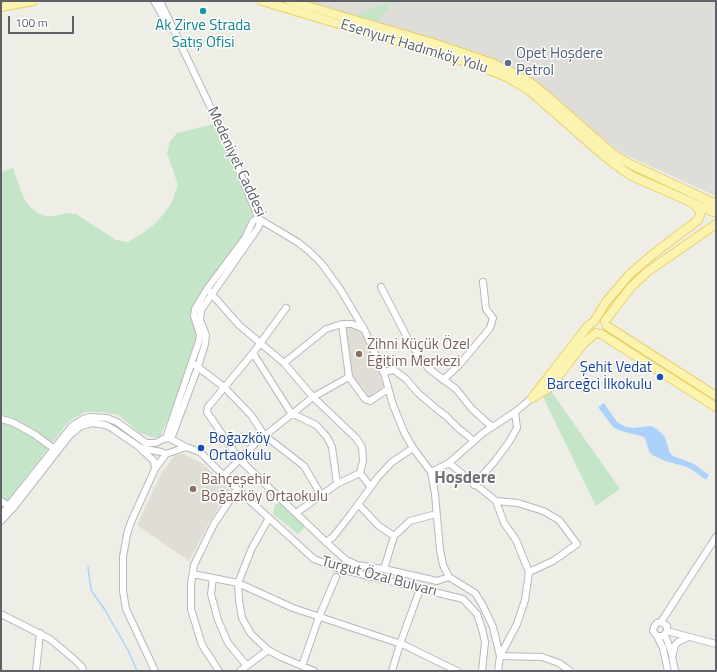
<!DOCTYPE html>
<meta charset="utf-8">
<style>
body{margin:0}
#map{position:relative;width:717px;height:672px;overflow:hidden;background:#efeee6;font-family:"Titillium Web",sans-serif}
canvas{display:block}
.frame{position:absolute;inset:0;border:2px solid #5e6166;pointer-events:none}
.scale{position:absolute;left:8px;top:16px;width:66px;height:18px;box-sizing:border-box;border:2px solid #5e6166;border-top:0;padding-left:5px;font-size:12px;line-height:14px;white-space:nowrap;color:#5e6166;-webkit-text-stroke:3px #fff;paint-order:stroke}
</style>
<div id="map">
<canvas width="717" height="672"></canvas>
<div class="frame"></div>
<div class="scale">100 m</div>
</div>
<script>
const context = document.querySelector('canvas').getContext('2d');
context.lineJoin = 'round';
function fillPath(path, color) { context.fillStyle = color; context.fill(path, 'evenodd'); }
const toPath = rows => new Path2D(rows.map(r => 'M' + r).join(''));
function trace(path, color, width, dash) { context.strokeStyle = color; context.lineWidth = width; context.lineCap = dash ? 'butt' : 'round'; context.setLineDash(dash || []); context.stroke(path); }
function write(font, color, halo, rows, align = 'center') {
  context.font = font + ' "Titillium Web",sans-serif'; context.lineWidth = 3; context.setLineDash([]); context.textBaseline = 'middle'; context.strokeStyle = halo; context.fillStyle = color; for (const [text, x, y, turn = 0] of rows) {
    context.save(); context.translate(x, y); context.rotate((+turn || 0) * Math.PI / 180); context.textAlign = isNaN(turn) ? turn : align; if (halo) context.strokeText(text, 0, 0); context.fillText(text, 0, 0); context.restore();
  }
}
const industrial = toPath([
 [306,1,716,1,716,196,621,153,523,74,415,34]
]);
const education = toPath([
 [347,327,361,332,385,387,383,392,370,401,349,377,343,328],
 [184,454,203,464,230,490,209,523,189,561,137,525,162,472,175,455]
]);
const green = toPath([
 [389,1,395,1,392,5,390,3,387,7,389,9,377,21,375,22,359,17,361,14],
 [218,123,252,206,253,221,195,309,198,329,193,363,160,437,154,438,140,433,118,415,102,412,85,412,69,421,1,509,1,172,13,168,24,199,29,206,38,213,46,216,55,216,67,213,76,214,116,240,128,242,143,233,157,222,171,204,178,185,167,153,170,141,177,133],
 [551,391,620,489,596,506,543,397],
 [278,502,305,527,298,534,273,514,274,507]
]);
const water = toPath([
 [604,403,617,422,626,427,633,428,651,426,657,429,665,437,670,453,673,456,694,464,709,475,706,480,691,469,684,466,665,461,652,455,649,451,645,438,641,436,621,431,613,427,598,407]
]);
const stream = toPath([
 [88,567,91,590,105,610,128,650,137,671]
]);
const minor = toPath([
 [154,1,164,18],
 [160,1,227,142,259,219,299,243,310,252,322,264,340,289,364,329,384,373,393,405,404,432,413,448,431,472,435,494,440,550,443,565,449,577,475,593,482,604,493,627,500,656,498,671],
 [381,287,410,343,428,368,456,389,472,409,492,427],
 [209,291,239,325,284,363,313,397,257,442,224,475],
 [286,308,253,353,208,407,207,412,239,459,326,542,333,537,351,514,378,477,392,462,413,448],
 [342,324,349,377,365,399,370,401,388,389],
 [253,353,291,413,316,425,327,437,332,447,337,484],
 [284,363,326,329,342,324,352,324,364,329],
 [195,365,224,387,251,415,264,435,304,466,321,495],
 [383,372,394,370,406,379,418,393,438,410,446,416,458,428,474,441],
 [349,377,313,397,356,438,362,447,363,461,360,473],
 [443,380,460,364,490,328,493,318,486,309,483,282],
 [1,419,12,422,34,434,53,448],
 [166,438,199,341,200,335,194,316,195,309,207,289,245,238,253,221,257,219,260,223,258,228,201,310,200,320,206,335,205,344,198,367,171,439],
 [141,449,154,461,155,469],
 [449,463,496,501,518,503,543,511,559,520,577,544,553,561,529,572,516,540,504,523,496,501],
 [431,472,449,463,483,433,515,412,532,398],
 [474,485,495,461,509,442,517,428,515,412],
 [1,501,9,506],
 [358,504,379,526,394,536,410,521,436,514],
 [296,513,337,484,360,473,370,486],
 [1,515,72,426,83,419,90,417,107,418,117,422,146,443,156,443,163,439,169,438,186,447,200,452,237,489,314,559,340,569,463,599,477,614,482,629,485,642,482,671],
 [269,518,252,548,238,583,239,600,242,618,251,634,268,650,281,657,314,671],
 [1,521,14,507,70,435,81,426,92,423,106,425,113,429,141,448,161,452,166,454],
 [394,536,384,569,437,581,449,577],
 [326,542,346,560,357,565,384,569],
 [529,572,525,600,517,624,500,656,542,657,559,663,570,671],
 [193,574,238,583,293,608,404,645,457,671],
 [213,578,211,594,218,620,228,643,247,666],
 [1,614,50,639,75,660,82,667,83,671],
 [661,622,667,626,667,631,663,636,657,636,653,631,654,627,657,623,661,622,716,537],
 [667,631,716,644],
 [665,635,671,651,675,671],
 [657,636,663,648,668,671],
 [673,654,675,645,678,642,688,637],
 [302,666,319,617,336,577],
 [36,671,40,633],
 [155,671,126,609,123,591,123,557,127,534,131,522,155,469,166,454,186,447],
 [219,671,202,645,191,609,191,585,194,565,214,524,237,489],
 [240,671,268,650],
 [392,671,400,644,420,589]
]);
const major = toPath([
 [262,1,479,66,507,77,530,91,603,155,624,171,634,177,716,213],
 [290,1,436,44,492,63,511,72,531,83,546,95,614,155,632,165,716,204],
 [1,7,33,1],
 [595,320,606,302,630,274,652,255,698,220,701,212,694,204],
 [605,321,631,287,647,272,716,224],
 [607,326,716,396],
 [601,334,716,407],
 [534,397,550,387,583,344,596,333],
 [532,398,588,326,592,323]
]);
const markers = [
 [203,11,4,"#0f9aa8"],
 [508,63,4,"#5c6f8a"],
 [359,354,4,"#8d6e63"],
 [660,377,4,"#1a4fb4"],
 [201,448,4,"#1a4fb4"],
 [193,489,4,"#8d6e63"]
];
const cultureNames = [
 ["Ak Zirve Strada",203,26],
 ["Satış Ofisi",203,43]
];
const streetNames = [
 ["Esenyurt Hadımköy Yolu",414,47,17],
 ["Medeniyet Caddesi",236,162,65],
 ["Turgut Özal Bulvarı",379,577,15]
];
const serviceNames = [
 ["Opet Hoşdere",516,54],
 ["Petrol",516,71]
];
const educationNames = [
 ["Zihni Küçük Özel",367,345],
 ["Eğitim Merkezi",367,362],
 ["Bahçeşehir",201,480],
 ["Boğazköy Ortaokulu",201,497]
];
const transitNames = [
 ["Şehit Vedat",652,368],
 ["Barceğci İlkokulu",652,385],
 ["Boğazköy",209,439,"left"],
 ["Ortaokulu",209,456,"left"]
];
const quarterNames = [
 ["Hoşdere",465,479]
];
fillPath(industrial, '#deddd8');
fillPath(education, '#dfddd5');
fillPath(green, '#c4e5c7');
fillPath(water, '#abd2fb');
trace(stream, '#abd2fb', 1.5);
trace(minor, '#b6b8bc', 8);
trace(major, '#eacf64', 10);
trace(minor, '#fff', 6);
trace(major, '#fbf4b0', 8);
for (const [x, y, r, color] of markers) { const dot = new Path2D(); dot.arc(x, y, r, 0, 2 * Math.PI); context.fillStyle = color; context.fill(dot); trace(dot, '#fff', 1.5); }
write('15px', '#0d838f', '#fff', cultureNames);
write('15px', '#5e6166', '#fff', streetNames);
write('15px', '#4e5e75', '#fff', serviceNames, 'left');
write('15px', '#785e54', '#fff', educationNames, 'left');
write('15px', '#164399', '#fff', transitNames, 'right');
write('bold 17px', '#6f7378', '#fff', quarterNames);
</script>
